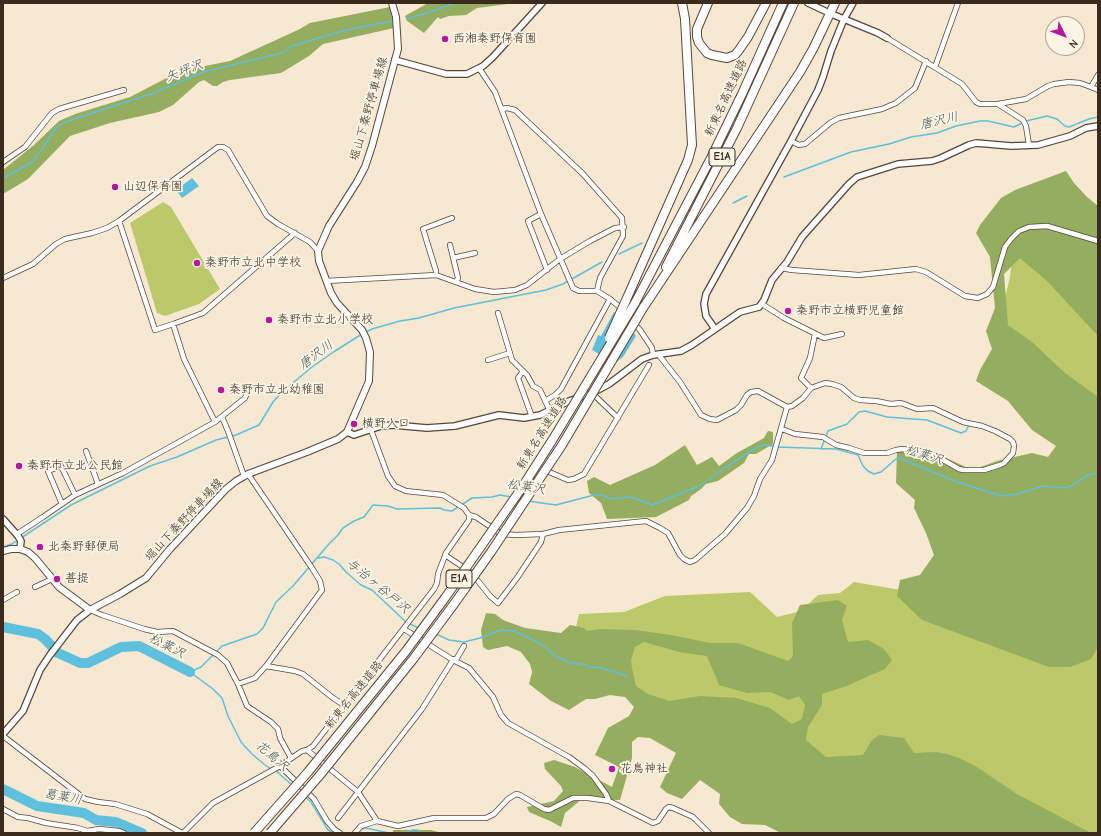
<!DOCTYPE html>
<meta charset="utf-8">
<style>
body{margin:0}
#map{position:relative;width:1101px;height:836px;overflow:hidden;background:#f7e8d1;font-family:"Comic Neue",sans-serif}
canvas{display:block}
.frame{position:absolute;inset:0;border:4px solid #3b2a1e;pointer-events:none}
.north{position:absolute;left:1045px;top:16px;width:40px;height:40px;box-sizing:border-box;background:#fcf5e5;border:1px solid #afa495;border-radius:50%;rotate:132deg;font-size:11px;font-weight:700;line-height:16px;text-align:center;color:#3b2a1e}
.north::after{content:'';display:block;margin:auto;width:14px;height:18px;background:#b5179e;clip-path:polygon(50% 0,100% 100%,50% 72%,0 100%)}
</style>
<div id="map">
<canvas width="1101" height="836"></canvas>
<div class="frame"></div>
<div class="north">N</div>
</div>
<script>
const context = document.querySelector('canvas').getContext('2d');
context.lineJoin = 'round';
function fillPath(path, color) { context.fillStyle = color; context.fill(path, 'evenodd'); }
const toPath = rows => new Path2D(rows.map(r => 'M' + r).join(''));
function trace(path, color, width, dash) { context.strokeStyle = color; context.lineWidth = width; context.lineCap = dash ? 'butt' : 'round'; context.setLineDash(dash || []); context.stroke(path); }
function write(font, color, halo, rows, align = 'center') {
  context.font = font + ' "Comic Neue","Klee One",sans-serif'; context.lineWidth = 3.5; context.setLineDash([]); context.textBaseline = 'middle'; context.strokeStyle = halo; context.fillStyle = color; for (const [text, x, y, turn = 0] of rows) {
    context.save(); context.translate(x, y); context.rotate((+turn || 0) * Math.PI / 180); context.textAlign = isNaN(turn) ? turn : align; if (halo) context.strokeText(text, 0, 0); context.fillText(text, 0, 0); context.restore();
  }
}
const green = toPath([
 [163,202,171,207,220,289,199,304,165,316,157,313,130,223],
 [1098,249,1098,413,1004,330,1004,302,1010,277,1013,252],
 [854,582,895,589,971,592,1098,637,1098,833,1078,833,857,762,814,760,662,714,574,636,579,614,624,612,665,596,750,592,777,617,801,611,818,595,840,593]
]);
const forest = toPath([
 [428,3,515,3,477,8,466,15,449,16,440,19,438,17,424,33,407,21,405,16],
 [390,7,394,28,323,44,309,56,281,73,230,80,223,82,217,86,213,86,204,80,199,82,173,105,159,112,110,123,70,136,28,179,3,194,3,170,34,145,59,121,75,114,130,97,180,71,230,61,300,29,310,23],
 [1066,171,1074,183,1087,197,1098,206,1098,336,1048,282,1020,258,1004,274,1008,325,1032,342,1065,373,1098,397,1098,647,1091,659,1070,667,1049,667,922,620,897,596,900,580,920,575,934,555,926,533,914,508,915,500,896,483,897,450,925,448,972,470,997,461,1032,453,1048,457,1056,446,1032,430,1008,401,976,381,980,370,992,349,986,331,995,308,990,257,976,233,980,225,1001,198,1015,190],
 [768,431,773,432,773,444,756,454,749,454,744,463,718,481,706,484,701,489,691,496,689,500,656,517,607,519,601,503,589,493,587,481,594,477,610,485,655,465,685,445,697,465,712,457,719,466,737,453,764,438],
 [838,600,847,606,842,620,848,642,868,640,884,649,892,660,885,669,844,687,822,694,822,705,808,727,806,740,826,757,863,755,872,740,879,735,904,738,914,753,936,752,947,754,959,758,977,767,1017,794,1091,833,781,833,765,825,742,824,730,817,719,804,720,794,700,780,682,799,667,793,660,787,676,753,650,738,638,737,632,742,632,758,620,800,582,799,565,813,561,827,550,821,529,812,527,807,554,801,563,791,561,786,545,769,544,763,554,760,575,767,612,787,619,767,595,755,608,728,629,716,634,707,625,697,610,695,595,699,586,699,569,710,551,701,529,684,532,672,530,664,521,652,507,646,488,650,483,647,481,630,486,613,495,614,503,620,525,628,561,633,570,625,584,628,587,631,600,629,635,630,671,635,710,643,738,643,788,661,793,656,792,623,800,605],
 [644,642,679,652,707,656,719,685,747,693,770,692,789,700,799,696,805,705,802,719,792,724,770,708,736,698,700,696,669,701,648,694,636,686,632,668,631,660,635,647],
 [393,830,431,830,442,833,393,833]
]);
const water = toPath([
 [192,178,199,186,182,198,176,190],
 [614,312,622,317,636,336,623,357,615,363,592,350,598,335,601,336]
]);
const stream = toPath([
 [407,19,439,9,454,3],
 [1026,121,1047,116,1057,119,1065,126,1069,127,1089,119,1098,117],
 [784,177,851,152,889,144,911,137,937,133,956,126,980,121,988,121,1014,127,1022,123],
 [3,178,31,163,40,152,56,128,65,122,151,94,203,72,282,53,292,46,346,30,393,21],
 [733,203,747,196],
 [619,254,642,243],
 [366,332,372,329,400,321,419,318,454,308,546,290,563,284,602,262],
 [777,447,836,449,858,455,863,466,868,471,874,474,881,472,896,459,899,458,957,482,1002,496,1016,494,1044,486,1066,488,1071,486,1088,475,1098,473],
 [821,449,828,431,847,424,859,412,865,411,887,417,927,420,961,433,966,431,969,425],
 [528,501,556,505,594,495,603,495,610,499,631,497,652,505,699,486,729,465,754,449,763,445,774,446],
 [21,538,71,505,150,466,177,457,216,440,236,435,259,425,273,402,282,392,312,367,335,351,362,334],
 [3,547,12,544,18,540],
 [318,558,324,557,333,560,339,564,346,572,361,585,372,590,406,622],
 [410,624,419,628],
 [436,634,449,640,464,642,480,638,500,630,515,631,541,644,556,656,567,662,587,665,591,668,599,667,627,676],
 [216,652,222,646,257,634,263,628,276,602,293,586,328,545,338,535,343,528,354,521,364,517,373,505,388,506,397,509,440,508,444,510,452,511,472,498,492,497,500,495,511,497],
 [190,672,201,667,213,655],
 [190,672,213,689,222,698,228,716,241,742,252,754,265,765,271,769],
 [275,770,292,785],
 [305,797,311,802,328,830,333,833],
 [361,829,366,828,389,833],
 [403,833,413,830,418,830,422,833]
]);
const river = toPath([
 [3,627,38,634,45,639,58,653,80,663,88,663,121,647,139,646,190,672],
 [3,789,37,806,84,813,96,820,116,822,142,833]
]);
const minor = toPath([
 [887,38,962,84,976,102,980,104,998,104,1026,99,1048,86,1054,84,1069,82,1080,83,1091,87,1098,90],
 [935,67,958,3],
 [479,68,495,92,541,214,573,288,579,291,597,291,610,299,622,309],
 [1091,87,1098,75],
 [998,104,1023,120,1026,126,1029,145],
 [502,109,507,108,515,110,582,173,622,218,623,236,600,278,597,291],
 [791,141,799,145,805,144,830,123,839,118,882,109,896,103,915,88,926,61],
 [3,162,25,147,52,113,59,109,124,90],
 [541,214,528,221,547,270],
 [119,221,155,330,173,324,203,313,295,233],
 [450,245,458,278,456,282],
 [453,258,475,253],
 [781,268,792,270,859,275,916,269,926,272,965,296,978,298,987,294,993,287,1005,247,1011,239,1019,231,1029,227,1047,226,1098,241],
 [436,275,436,271,423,229,452,218],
 [3,278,33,264,56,244,65,239,92,233,107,228,119,221,218,147,223,147,228,150,267,216,278,224,310,242,318,251],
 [326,281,436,275,475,289,494,292,515,290,527,285,560,259,590,241,615,228,624,227],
 [762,304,784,318,824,338,842,334],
 [498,313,512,360,527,375,533,386,540,390,550,411],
 [627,315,640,330,652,348,653,355],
 [173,324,184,359,215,422],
 [658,354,680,382,701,415,710,419,717,420,736,410,741,405,747,395,751,392,758,391,787,407,792,406,803,398,811,388,825,383,832,384,841,387,854,398,860,400,876,401,891,404,901,403,917,409,933,408,963,422,982,426,995,431,1010,439,1013,442,1014,446,1013,453,1004,463,1000,465,984,470,963,470,959,469,938,457,926,452,902,449,896,450,887,453,864,453,849,448,836,445,823,437,795,434,782,429],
 [488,360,510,353],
 [523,371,518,378,532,417],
 [811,388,801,378,810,358,815,334],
 [592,393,618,418],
 [545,401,555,395,561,389,610,299],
 [222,417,228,431,244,476],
 [86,451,98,484],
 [535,466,568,480,574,479,584,474,649,365],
 [62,504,48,471,61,466,75,495],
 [469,515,476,517,501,534,516,535,543,534,559,530,646,521,660,528,668,533,680,555,684,559,690,562,695,560,725,534,747,508,754,496,760,479,772,460,787,407],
 [17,534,43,517,75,495,123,473,215,422,245,398,250,387],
 [445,555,469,571,478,581,490,596,498,603,517,578,541,542,543,534],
 [35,587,52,579],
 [3,600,17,592],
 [90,610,102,615,144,629,157,632,173,631,218,655,227,663,238,684,247,706,271,722,278,729,280,738,291,758],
 [404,629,453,660,469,668,493,697,501,715,508,723,569,757,584,768,593,776,606,794,609,801],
 [266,666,295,671,303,674,333,698,344,705],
 [238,684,255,678,266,666,322,590,320,581,312,568,248,474],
 [3,736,85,799,98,802,115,804,147,814,182,833],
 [307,750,358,792,377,821],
 [280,766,314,799,327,821,334,829,340,833],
 [3,809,18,817,28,818,46,823,78,828,87,831,99,829,119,831,124,833],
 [338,818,422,709,453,660,457,658,464,646],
 [183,833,213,803,280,766,302,751,307,750,313,746,434,589,437,583,438,574,446,553,469,520,469,515,464,508,443,495,406,491,395,486,388,476,371,430],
 [355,833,361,826,377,821,398,826,434,818,486,818,494,814,508,799,516,794,520,795,544,809,549,810,573,798,588,798,609,801,653,823,658,821,666,809,669,807,673,808,693,817,709,833]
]);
const tertiary = toPath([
 [808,3,825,11],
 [834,15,878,33,887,38],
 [395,60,446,74,467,74,483,66,493,57,542,3],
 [715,329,706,316,704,304,706,294,791,141,818,90,823,77,831,51,844,19,853,3],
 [347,432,354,435,381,426,393,425,427,428,455,426,499,415,524,418,540,415,569,401,592,393,609,384,642,359,653,355,681,351,692,345,740,312,759,307,764,300,772,280,787,262,802,237,849,184,857,177,898,164,932,161,941,158,969,145,976,143,1011,146,1038,145,1070,136,1086,128,1098,126],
 [3,519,18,536,21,541,20,549],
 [3,734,23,711,40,670,50,655,77,620,90,610]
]);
const secondary = toPath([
 [3,551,11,549,20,549,28,552,35,558,59,587,90,610,120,594,146,578,170,549,226,489,236,481,248,474,307,452,338,439,347,432,369,381,370,352,366,338,362,330,337,303,331,293,319,261,318,251,329,226,357,182,365,167,372,146,398,49,396,17,392,3]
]);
const motorway = toPath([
 [708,3,697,29,697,37,699,43,707,53,712,55,727,58,735,55,739,50,748,37,766,3],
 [666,267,737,128,794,3],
 [627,298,688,160,692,145,685,19,682,3],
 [635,303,712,156,742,94,783,3],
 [643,308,800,72,813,49,835,3]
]);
const motorwayBridge = toPath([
 [609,338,627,298],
 [254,833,308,772,406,651,445,598,521,489,553,439,635,303],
 [270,833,320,775,414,658,454,604,491,552,562,445,643,308]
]);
const markers = [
 [445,39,4,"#b5179e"],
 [115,187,4,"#b5179e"],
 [197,263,4,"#b5179e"],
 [788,311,4,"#b5179e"],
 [269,320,4,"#b5179e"],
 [221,390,4,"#b5179e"],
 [354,424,4,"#b5179e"],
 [19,466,4,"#b5179e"],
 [40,547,4,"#b5179e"],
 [57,579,4,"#b5179e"],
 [612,769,4,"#b5179e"]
];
const shields = [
 [722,157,26],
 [459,579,26]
];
const shieldNames = [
 ["E1A",722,157],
 ["E1A",459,579]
];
const poiNames = [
 ["西湘秦野保育園",453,39],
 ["山辺保育園",123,187],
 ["秦野市立北中学校",205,263],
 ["秦野市立横野児童館",796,311],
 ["秦野市立北小学校",277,320],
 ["秦野市立北幼稚園",229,390],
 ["横野入口",362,424],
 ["秦野市立北公民館",27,466],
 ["北秦野郵便局",48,547],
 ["菩提",65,579],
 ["花鳥神社",620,769]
];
const streetNames = [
 ["新東名高速道路",726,98,-65],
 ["堀山下秦野停車場線",369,109,-74],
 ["新東名高速道路",542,433,-58],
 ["堀山下秦野停車場線",184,520,-47],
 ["新東名高速道路",354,695,-51]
];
const waterNames = [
 ["矢坪沢",184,71,-21],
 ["唐沢川",939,121,-13],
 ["唐沢川",316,355,-37],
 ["松葉沢",924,455,17],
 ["松葉沢",526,487,9],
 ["与治ヶ谷戸沢",378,586,40],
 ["松葉沢",167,646,27],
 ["花鳥沢",272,756,40],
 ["葛葉川",63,797,10]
];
fillPath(green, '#bcc96b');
fillPath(forest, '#95ad5f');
fillPath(water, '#5ec0dc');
trace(stream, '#5ec0dc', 1.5);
trace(river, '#5ec0dc', 10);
trace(minor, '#574639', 6);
trace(tertiary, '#574639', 8);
trace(secondary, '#574639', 8);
trace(motorway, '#574639', 10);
trace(minor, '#fff', 4.5);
trace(tertiary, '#fff', 5.5);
trace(secondary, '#fff', 6);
trace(motorway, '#fff', 8);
trace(motorwayBridge, '#574639', 10, []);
trace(motorwayBridge, '#fff', 8);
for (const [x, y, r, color] of markers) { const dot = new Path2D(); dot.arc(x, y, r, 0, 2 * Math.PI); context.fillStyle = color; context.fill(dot); trace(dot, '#fcf5e5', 1.5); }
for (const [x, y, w] of shields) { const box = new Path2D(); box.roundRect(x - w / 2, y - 9, w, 18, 3); context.fillStyle = '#fcf5e5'; context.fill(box); trace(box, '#3b2a1e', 1); }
write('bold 11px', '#3b2a1e', null, shieldNames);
write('12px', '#3b2a1e', '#fcf5e5', poiNames, 'left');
write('12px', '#3b2a1e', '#fcf5e5', streetNames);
write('italic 13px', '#465757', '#fcf5e5', waterNames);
</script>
